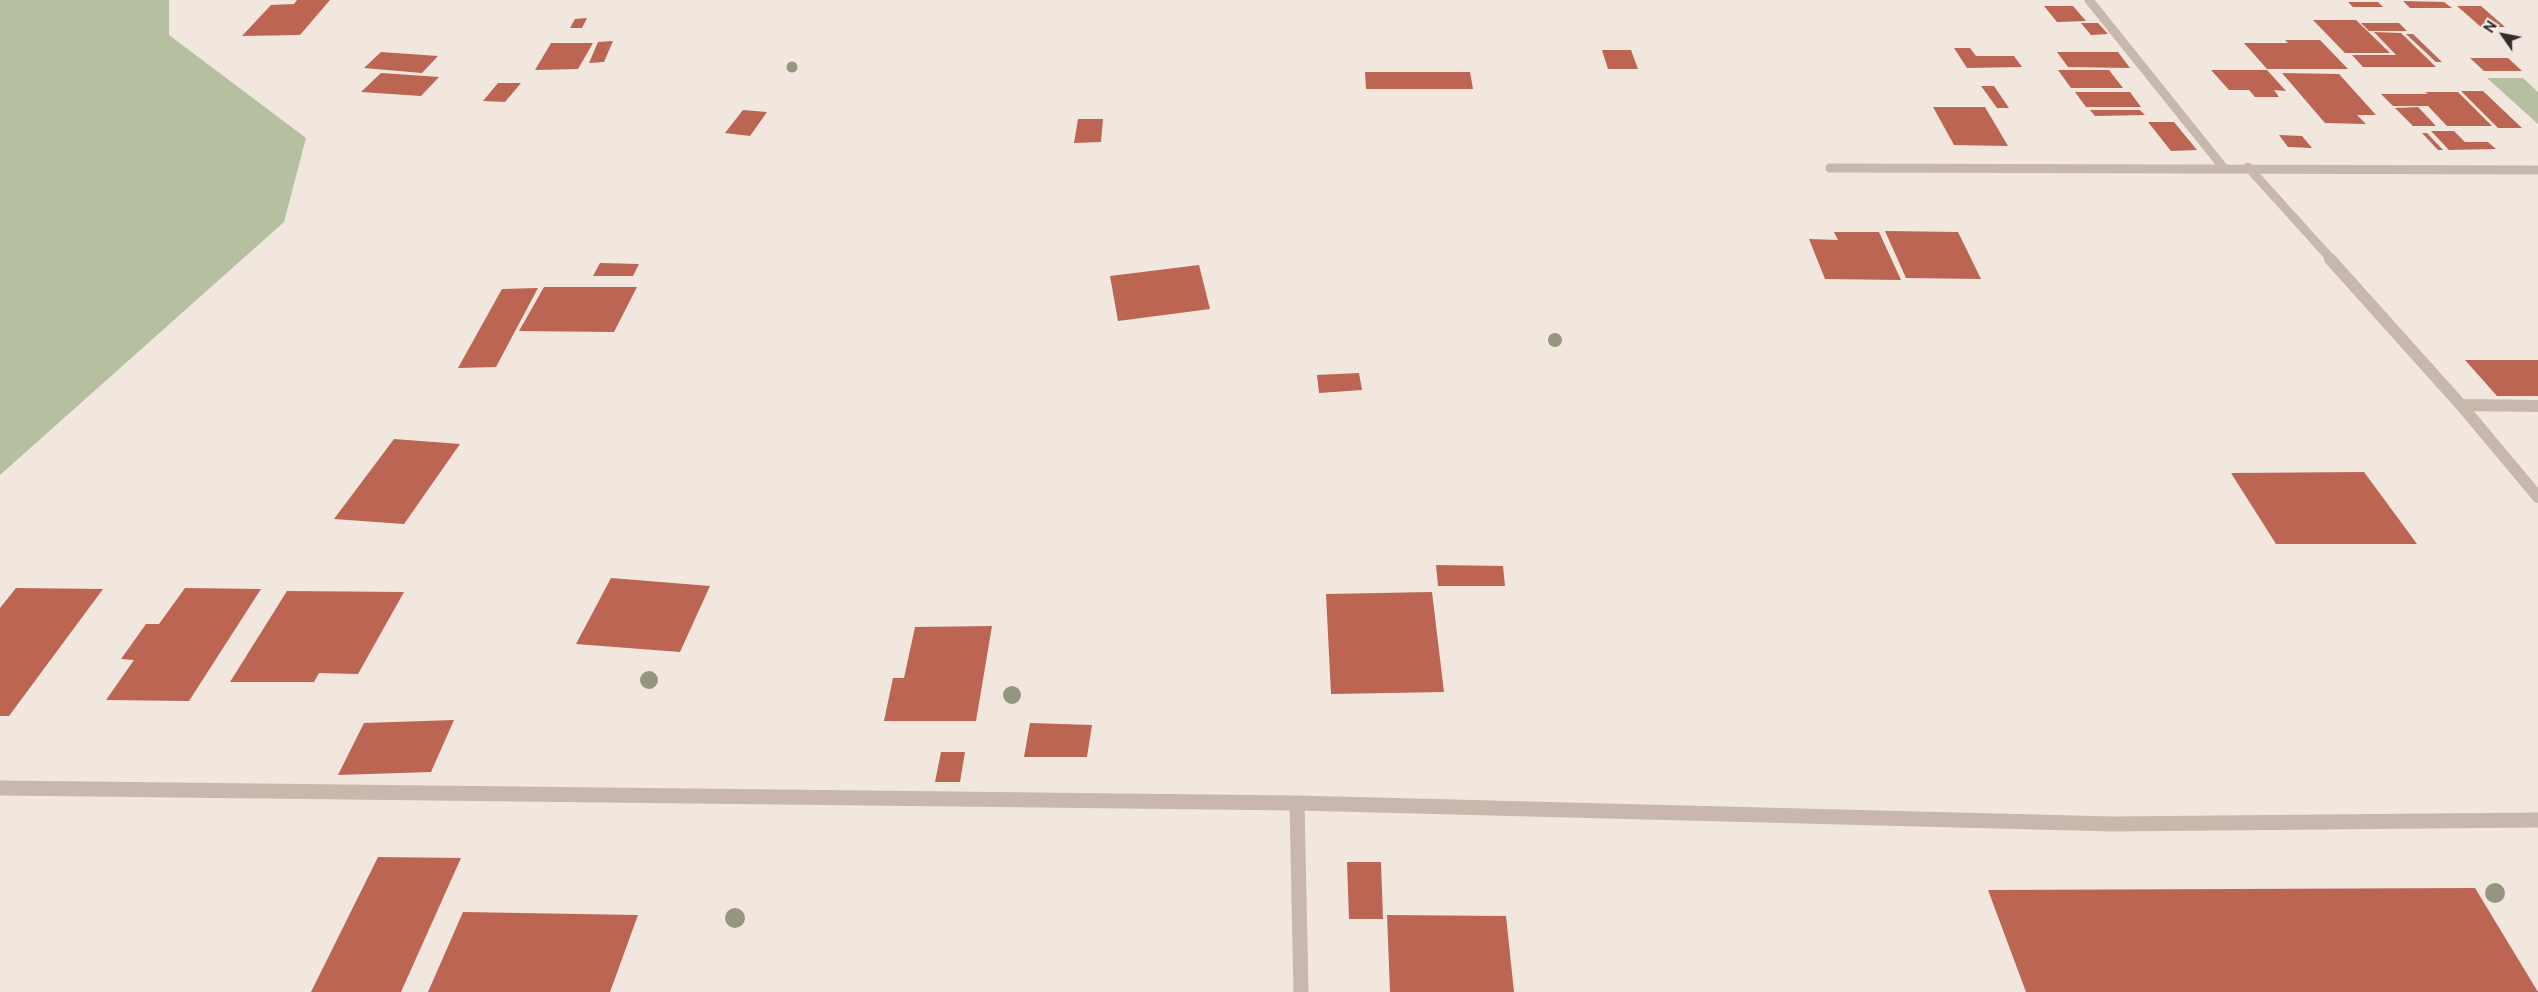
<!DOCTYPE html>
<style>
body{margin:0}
#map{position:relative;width:2538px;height:992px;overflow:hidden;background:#f1e7df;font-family:"Public Sans",sans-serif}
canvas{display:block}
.north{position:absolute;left:2478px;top:10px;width:50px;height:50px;-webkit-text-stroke:4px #f8f1eb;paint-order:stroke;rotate:303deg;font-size:14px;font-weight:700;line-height:20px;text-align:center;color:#362d2a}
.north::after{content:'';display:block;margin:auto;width:18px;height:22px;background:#362d2a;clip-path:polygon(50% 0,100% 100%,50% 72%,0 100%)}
</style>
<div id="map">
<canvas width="2538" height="992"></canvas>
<div class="north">N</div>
</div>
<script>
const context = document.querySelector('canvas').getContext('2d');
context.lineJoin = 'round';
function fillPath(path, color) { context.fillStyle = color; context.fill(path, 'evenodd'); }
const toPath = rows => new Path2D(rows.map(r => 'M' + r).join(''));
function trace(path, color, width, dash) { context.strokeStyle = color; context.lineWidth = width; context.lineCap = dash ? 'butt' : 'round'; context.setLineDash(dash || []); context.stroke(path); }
const green = toPath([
 [0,0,169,0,169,35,306,138,284,222,0,475],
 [2487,78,2523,78,2538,92,2538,124]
]);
const building = toPath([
 [297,0,330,0,300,35,242,36,271,5,294,4],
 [2403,1,2444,2,2452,8,2410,8],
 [2348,2,2378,2,2383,7,2353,7],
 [2044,6,2073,6,2086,21,2057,22],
 [2457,6,2481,6,2505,27,2481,27],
 [587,18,582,28,570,28,575,19],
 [2313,20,2356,20,2390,53,2345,53],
 [2081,23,2098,23,2108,34,2091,35],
 [2361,23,2399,23,2407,31,2369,31],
 [2374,32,2401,33,2436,67,2363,67,2352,55,2396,55],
 [2406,34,2413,34,2442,62,2436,62],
 [2285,40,2320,40,2348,69,2267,69,2244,43,2288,43],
 [613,41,604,62,589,63,598,42],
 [551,43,593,43,578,69,535,70],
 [1954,48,1970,48,1976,56,2014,56,2022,67,1967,68],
 [1602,50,1631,50,1638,69,1608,69],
 [381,52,438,56,422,73,364,68],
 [2057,52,2118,52,2130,68,2068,67],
 [2470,58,2508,58,2522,71,2484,71],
 [2058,70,2109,70,2123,88,2071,88],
 [2211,70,2267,70,2286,91,2274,90,2279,97,2255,97,2249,90,2229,90],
 [1365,72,1470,72,1473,89,1366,89],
 [381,73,439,77,421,96,361,92],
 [2282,73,2339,74,2376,115,2357,115,2366,124,2325,123],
 [498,83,521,83,505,102,483,101],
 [1981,86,1994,86,2009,108,1997,108],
 [2461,91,2483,91,2522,128,2498,128],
 [2075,92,2130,92,2141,107,2086,107],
 [2425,92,2458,92,2492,126,2447,126,2428,106,2393,106,2381,94,2428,94],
 [1933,107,1985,107,2008,146,1954,145],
 [2418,107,2436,126,2413,126,2395,108],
 [743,110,767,112,750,136,725,133],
 [2090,110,2140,110,2145,115,2095,116],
 [1078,119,1103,119,1101,142,1074,143],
 [2148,122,2174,122,2197,150,2171,151],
 [2431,131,2454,131,2465,142,2488,142,2496,149,2449,150],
 [2422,133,2427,133,2443,150,2438,150],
 [2279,135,2302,136,2312,148,2288,147],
 [1885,231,1958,232,1981,279,1906,278],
 [1834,232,1879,232,1901,280,1825,279,1809,239,1838,240],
 [600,263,639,264,633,276,593,276],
 [1199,265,1210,309,1118,321,1110,276],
 [544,287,637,287,614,332,519,331],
 [538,288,496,367,458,368,502,289],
 [2465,360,2538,360,2538,396,2497,396],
 [1359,373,1362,390,1319,393,1317,375],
 [394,439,460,444,404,524,334,519],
 [2364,472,2417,544,2276,544,2231,473],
 [1436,565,1503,566,1505,586,1438,586],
 [611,578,710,586,680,652,576,644],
 [16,588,103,589,9,716,0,716,0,608],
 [185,588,261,589,189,701,106,700,134,660,121,659,146,624,159,624],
 [287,591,404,592,358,674,319,673,314,682,230,682],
 [1432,592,1444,692,1331,694,1326,594],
 [992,626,976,721,884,721,893,678,904,678,915,627],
 [454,720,431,772,338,775,364,723],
 [1030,723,1092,725,1087,757,1024,757],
 [941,752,965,752,960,782,935,782],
 [378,857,461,858,401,992,311,992],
 [1347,862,1381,862,1383,919,1349,919],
 [2475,888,2538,992,2026,992,1988,890],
 [463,912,638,915,610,992,428,992],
 [1387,915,1506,916,1514,992,1390,992]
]);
const streetFar2 = toPath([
 [2089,0,2223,167],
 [2248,167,2332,260],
 [1830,168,2538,170]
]);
const streetFar1 = toPath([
 [2330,259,2461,405],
 [2538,406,2461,405,2538,497]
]);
const street = toPath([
 [0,788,1297,803,2113,824,2538,820],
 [1297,803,1301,992]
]);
const trees = [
 [792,67,5.5],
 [1555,340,7],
 [649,680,9],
 [1012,695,9],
 [2495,893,10],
 [735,918,10]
];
fillPath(green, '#b6bfa0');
fillPath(building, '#bb6552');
trace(streetFar2, '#c8b7ac', 9);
trace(streetFar1, '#c8b7ac', 12);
trace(street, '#c8b7ac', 15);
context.fillStyle = '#94967f';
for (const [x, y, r] of trees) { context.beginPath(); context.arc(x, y, r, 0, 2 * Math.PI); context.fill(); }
</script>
